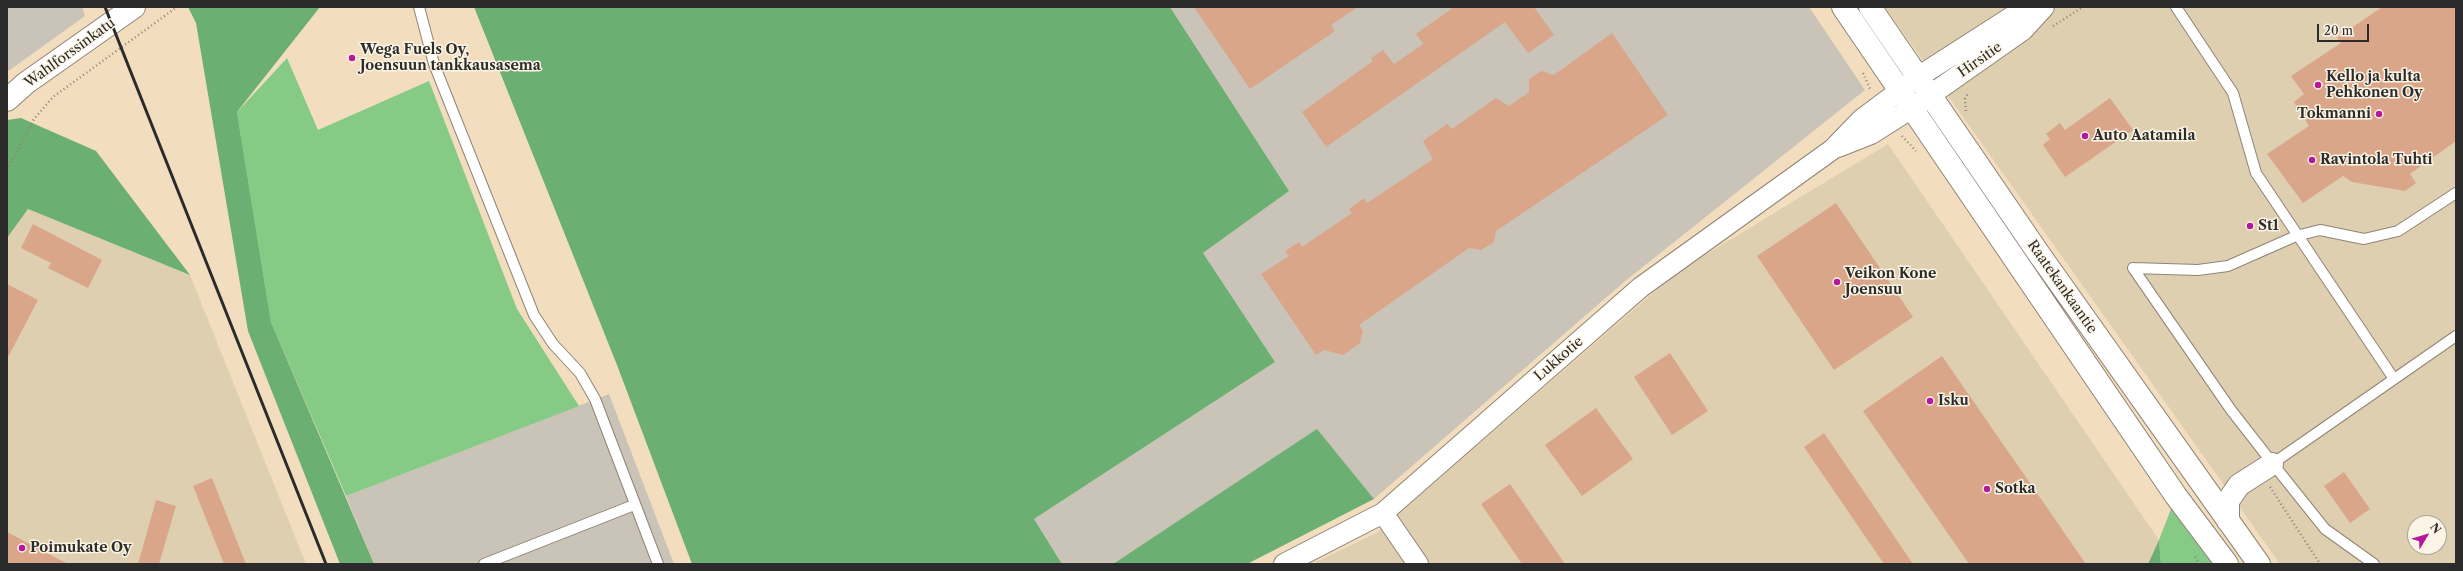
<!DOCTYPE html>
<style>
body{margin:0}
#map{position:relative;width:2463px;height:571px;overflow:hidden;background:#f3ddbf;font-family:"Libre Caslon Text",serif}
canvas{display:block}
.frame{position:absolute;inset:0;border:8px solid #2b2b2b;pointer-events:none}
.north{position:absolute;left:2407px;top:515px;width:40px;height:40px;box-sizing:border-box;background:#fcf5e5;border:1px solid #a8a49b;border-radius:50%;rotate:52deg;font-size:11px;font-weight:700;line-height:16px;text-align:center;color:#2b2b2b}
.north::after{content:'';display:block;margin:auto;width:14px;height:18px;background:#b5179e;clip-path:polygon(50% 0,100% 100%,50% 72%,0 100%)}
.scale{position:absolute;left:2317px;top:24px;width:52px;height:18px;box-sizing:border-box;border:2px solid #2b2b2b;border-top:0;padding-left:5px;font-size:12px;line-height:14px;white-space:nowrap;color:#2b2b2b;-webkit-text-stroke:3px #fcf5e5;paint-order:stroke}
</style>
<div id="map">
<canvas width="2463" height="571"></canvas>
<div class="frame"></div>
<div class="north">N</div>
<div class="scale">20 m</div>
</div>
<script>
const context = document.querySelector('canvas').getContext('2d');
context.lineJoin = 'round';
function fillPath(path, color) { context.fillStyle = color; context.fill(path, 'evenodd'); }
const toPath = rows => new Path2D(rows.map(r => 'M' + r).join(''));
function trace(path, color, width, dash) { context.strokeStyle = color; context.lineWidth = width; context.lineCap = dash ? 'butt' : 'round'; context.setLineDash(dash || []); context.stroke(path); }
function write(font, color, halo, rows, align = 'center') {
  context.font = font + ' "Libre Caslon Text",serif'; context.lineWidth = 3; context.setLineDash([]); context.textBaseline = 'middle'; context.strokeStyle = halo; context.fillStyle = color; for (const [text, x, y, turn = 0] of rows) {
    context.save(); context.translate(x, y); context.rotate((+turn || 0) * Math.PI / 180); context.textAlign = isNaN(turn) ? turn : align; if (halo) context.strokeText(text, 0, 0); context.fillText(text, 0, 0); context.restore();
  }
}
const built = toPath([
 [1885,7,2456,7,2456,564,2280,564],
 [2415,523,2439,523,2439,547,2415,547],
 [1888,144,2159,540,2148,564,1312,564,1378,532,1677,272],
 [28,209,190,275,306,564,7,564,7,238]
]);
const industrial = toPath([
 [7,7,82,7,85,16,7,72],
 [1170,7,1809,7,1865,90,1624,282,1374,499,1317,430,1113,564,1062,564,1034,519,1275,362,1203,253,1289,191],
 [609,394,674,564,374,564,346,496]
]);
const green = toPath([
 [287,58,318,130,429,81,517,309,579,406,346,496,271,322,237,112],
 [2171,509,2212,564,2161,564,2159,540]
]);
const forest = toPath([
 [188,7,320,7,237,112,271,322,374,564,340,564,248,331,196,23],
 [474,7,1170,7,1289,191,1203,253,1275,362,1034,519,1062,564,692,564,617,365],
 [21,118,96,151,190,275,28,209,7,238,7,120],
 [1317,429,1374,499,1247,564,1113,564],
 [2159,540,2161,564,2148,564]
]);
const building = toPath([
 [1194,7,1358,7,1331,25,1335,31,1250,89],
 [1454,7,1534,7,1554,35,1528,53,1505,22,1326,147,1302,112,1373,61,1371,58,1383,50,1394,64,1423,44,1416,34],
 [2382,7,2456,7,2456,141,2410,174,2416,183,2405,191,2352,182,2343,176,2303,203,2267,154,2309,126,2294,102,2304,94,2291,76,2341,43,2337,38],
 [1612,33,1668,115,1496,231,1494,242,1481,250,1469,248,1359,325,1363,331,1360,343,1343,355,1324,350,1316,355,1261,274,1289,256,1285,251,1299,242,1302,247,1352,213,1349,209,1364,198,1367,203,1433,159,1423,141,1447,124,1452,129,1496,98,1509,106,1529,92,1529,79,1541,71,1554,75],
 [2110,98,2133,130,2065,177,2043,145,2050,139,2046,134,2060,123,2065,130],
 [1836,203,1913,317,1834,370,1757,256],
 [33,224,102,260,88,288,48,268,51,263,21,248],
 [7,284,38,300,7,359],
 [1670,353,1708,411,1672,435,1634,377],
 [1942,356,2086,564,1969,564,1863,411],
 [1596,408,1633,459,1582,496,1545,445],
 [1824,433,1913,564,1884,564,1804,447],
 [2344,472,2370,509,2350,523,2324,486],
 [212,478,246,564,224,564,193,486],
 [1510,484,1565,564,1522,564,1481,504],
 [156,500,176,506,159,564,138,564],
 [7,532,68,564,7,564]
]);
const path = toPath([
 [2053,26,2083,7],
 [1863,73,1871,91],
 [1966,111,1965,99,1968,93],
 [1902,136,1916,151],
 [7,170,34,119,53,97,177,7],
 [2270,487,2320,564],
 [2195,557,2200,564]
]);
const service = toPath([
 [419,7,434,64,534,315,553,344,580,373,595,399,658,564],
 [2176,7,2233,93,2256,173,2394,379],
 [2133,268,2231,410,2281,474,2325,529,2374,564],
 [2133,268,2198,270,2228,266,2296,236,2320,230,2364,239,2398,231,2456,193],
 [2272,464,2456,336],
 [484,564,634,505]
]);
const minor = toPath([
 [1838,147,1871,134,1912,108,2023,30,2044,7],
 [1383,513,1418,564],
 [1284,564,1383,513,1641,287,1833,149,1862,119,1918,77,2013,16,2031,7]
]);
const tertiary = toPath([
 [7,100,26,83,134,7]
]);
const secondary = toPath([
 [1843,7,2176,496,2227,564],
 [1870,7,2039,254,2259,564],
 [2228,521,2228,501,2239,485,2272,464]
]);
const rail = toPath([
 [105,7,326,564]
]);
const markers = [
 [352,58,4,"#b5179e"],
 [2318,85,4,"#b5179e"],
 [2379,114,4,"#b5179e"],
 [2085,136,4,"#b5179e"],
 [2312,160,4,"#b5179e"],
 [2250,226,4,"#b5179e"],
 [1837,282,4,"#b5179e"],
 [1930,401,4,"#b5179e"],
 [1987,489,4,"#b5179e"],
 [22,548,4,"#b5179e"]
];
const poiNames = [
 ["Wega Fuels Oy,",360,50],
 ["Joensuun tankkausasema",360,66],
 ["Kello ja kulta",2326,77],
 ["Pehkonen Oy",2326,93],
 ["Tokmanni",2371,114,"right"],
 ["Auto Aatamila",2093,136],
 ["Ravintola Tuhti",2320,160],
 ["St1",2258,226],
 ["Veikon Kone",1845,274],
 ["Joensuu",1845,290],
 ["Isku",1938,401],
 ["Sotka",1995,489],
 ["Poimukate Oy",30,548]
];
const streetNames = [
 ["Wahlforssinkatu",70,53,-36],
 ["Hirsitie",1980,60,-35],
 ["Raatekankaantie",2062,287,55],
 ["Lukkotie",1559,359,-41]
];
fillPath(built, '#dfcfb1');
fillPath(industrial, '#cac3b8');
fillPath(green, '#85cb85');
fillPath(forest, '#6caf72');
fillPath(building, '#d9a68a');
trace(service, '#8f8475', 12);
trace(minor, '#8f8475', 22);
trace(tertiary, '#8f8475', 24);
trace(secondary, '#8f8475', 24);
trace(path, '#8f8475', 2.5, [1, 3]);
trace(service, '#fff', 10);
trace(minor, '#fff', 20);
trace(tertiary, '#fff', 22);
trace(secondary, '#fff', 22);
trace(rail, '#2b2b2b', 3);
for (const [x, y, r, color] of markers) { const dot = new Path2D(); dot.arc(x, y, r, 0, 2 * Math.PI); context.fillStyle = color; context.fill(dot); trace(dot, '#fcf5e5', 1.5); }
write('bold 14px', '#2b2b2b', '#fcf5e5', poiNames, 'left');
write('14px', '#2b2b2b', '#fcf5e5', streetNames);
</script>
